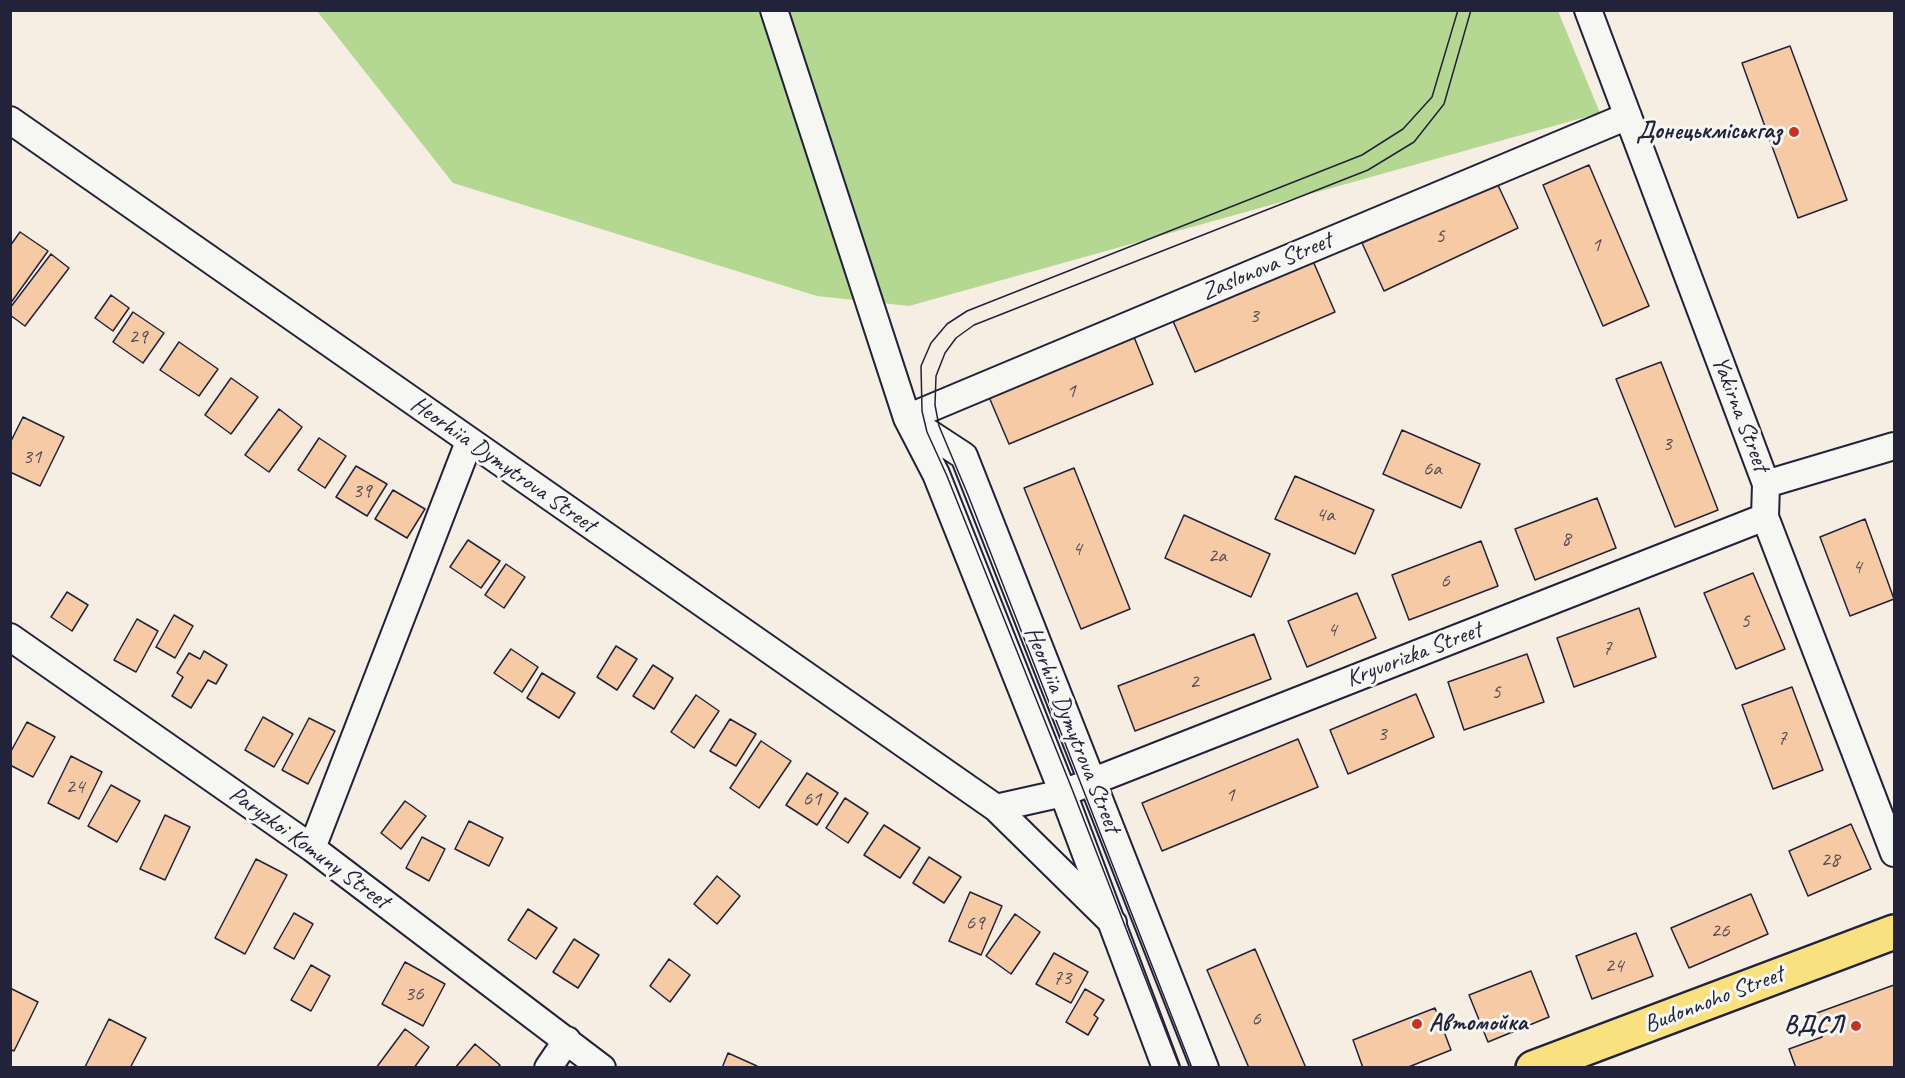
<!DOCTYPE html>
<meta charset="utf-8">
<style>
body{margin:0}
#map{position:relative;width:1905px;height:1078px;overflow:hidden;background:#f6ede3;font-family:Caveat,sans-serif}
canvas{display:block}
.frame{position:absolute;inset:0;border:12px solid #22223b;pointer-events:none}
</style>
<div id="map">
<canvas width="1905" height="1078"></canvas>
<div class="frame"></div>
</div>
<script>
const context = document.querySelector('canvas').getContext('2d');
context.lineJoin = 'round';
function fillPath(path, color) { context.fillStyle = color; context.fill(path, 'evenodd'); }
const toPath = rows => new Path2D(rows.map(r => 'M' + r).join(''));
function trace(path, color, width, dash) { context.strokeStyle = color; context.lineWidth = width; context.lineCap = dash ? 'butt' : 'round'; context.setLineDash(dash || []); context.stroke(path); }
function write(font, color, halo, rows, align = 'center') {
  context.font = font + ' Caveat,sans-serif'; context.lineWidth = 6; context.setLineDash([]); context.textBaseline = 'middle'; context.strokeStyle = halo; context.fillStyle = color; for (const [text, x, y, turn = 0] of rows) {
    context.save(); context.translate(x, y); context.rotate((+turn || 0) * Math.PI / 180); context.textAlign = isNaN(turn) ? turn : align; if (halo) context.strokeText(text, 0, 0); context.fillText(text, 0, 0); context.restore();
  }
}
const green = toPath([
 [317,11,1558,11,1600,113,909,306,817,296,453,183]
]);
const building = toPath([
 [1790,46,1847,200,1798,218,1742,63,1790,46],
 [1589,165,1649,306,1603,326,1543,185,1589,165],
 [1496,181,1518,228,1384,291,1362,243,1496,181],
 [20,232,48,251,10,304,10,246,20,232],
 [51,254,69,268,25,326,10,315,10,308,51,254],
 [1313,261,1335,312,1195,372,1173,321,1313,261],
 [111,295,129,308,113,331,95,318,111,295],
 [133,312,164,333,143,363,113,342,133,312],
 [1134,337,1153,384,1009,444,989,397,1134,337],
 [179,342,218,369,199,396,160,370,179,342],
 [1661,362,1718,510,1675,527,1616,379,1661,362],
 [231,378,258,397,231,434,205,415,231,378],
 [279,409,302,427,269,472,245,455,279,409],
 [23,417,64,437,40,486,10,472,10,443,23,417],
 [1402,430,1480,464,1461,508,1383,474,1402,430],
 [319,438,346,456,325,488,298,470,319,438],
 [356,466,387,484,367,516,336,497,356,466],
 [1074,468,1130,609,1081,629,1024,488,1074,468],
 [1295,476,1374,510,1355,554,1275,519,1295,476],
 [393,490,425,509,407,538,375,519,393,490],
 [1597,498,1616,548,1535,580,1515,529,1597,498],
 [1184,515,1270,554,1251,597,1165,558,1184,515],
 [1865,519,1894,599,1850,616,1820,537,1865,519],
 [468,540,500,561,481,588,450,567,468,540],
 [1481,541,1498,586,1409,620,1392,575,1481,541],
 [506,564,525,577,504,608,485,595,506,564],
 [1753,573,1785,649,1736,669,1704,593,1753,573],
 [67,592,88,605,72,631,51,617,67,592],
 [1357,593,1376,638,1307,667,1288,621,1357,593],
 [1639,608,1656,657,1574,687,1557,638,1639,608],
 [174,615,193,626,175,658,156,647,174,615],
 [137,619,158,631,136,672,114,660,137,619],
 [1254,634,1271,679,1135,731,1118,686,1254,634],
 [616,646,637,659,617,690,597,677,616,646],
 [511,649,538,667,522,692,494,673,511,649],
 [204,651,227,665,216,684,208,680,191,708,172,696,183,677,177,673,189,653,200,659,204,651],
 [1527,654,1544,702,1464,730,1448,682,1527,654],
 [653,665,673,678,654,709,633,696,653,665],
 [542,673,575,693,559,718,527,698,542,673],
 [1792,687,1823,770,1773,789,1742,705,1792,687],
 [1416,694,1434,737,1348,774,1330,730,1416,694],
 [696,695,719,711,694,748,671,732,696,695],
 [263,717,293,734,274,767,245,750,263,717],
 [309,718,335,731,308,784,282,770,309,718],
 [730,719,756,734,736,766,710,751,730,719],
 [27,722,55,737,33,777,10,765,10,753,27,722],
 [1298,739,1318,787,1162,851,1142,803,1298,739],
 [761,741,791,761,759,808,730,788,761,741],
 [71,756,102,772,79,819,48,803,71,756],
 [807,773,838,793,817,825,786,805,807,773],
 [111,785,140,801,117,842,88,826,111,785],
 [845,798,868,813,848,843,826,828,845,798],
 [405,801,426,816,401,849,381,833,405,801],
 [165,815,190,827,165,880,140,869,165,815],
 [469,821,503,838,489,866,455,849,469,821],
 [1851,824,1871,869,1808,896,1789,851,1851,824],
 [884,825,920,848,900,878,864,855,884,825],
 [422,837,445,849,429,881,406,868,422,837],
 [929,857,961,877,944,903,913,883,929,857],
 [256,859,287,875,245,954,215,938,256,859],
 [717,876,740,896,717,924,694,904,717,876],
 [970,892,1002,906,981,955,949,941,970,892],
 [1751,894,1768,934,1689,968,1671,928,1751,894],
 [528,909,557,928,536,959,508,940,528,909],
 [294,913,313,924,294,959,274,948,294,913],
 [1015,914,1040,932,1011,974,986,956,1015,914],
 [1636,933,1653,976,1592,999,1576,956,1636,933],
 [574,939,599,955,578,988,553,972,574,939],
 [1255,949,1306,1068,1249,1068,1207,970,1255,949],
 [1054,953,1088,972,1071,1003,1036,984,1054,953],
 [669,959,690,975,670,1002,650,986,669,959],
 [405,962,445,984,423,1026,382,1004,405,962],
 [311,965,330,976,311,1011,291,1000,311,965],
 [1531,971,1549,1017,1488,1042,1469,995,1531,971],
 [1894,985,1894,1068,1796,1068,1789,1049,1822,1037,1814,1014,1894,985],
 [10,988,38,1002,14,1051,10,1049,10,988],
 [1085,989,1104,1000,1094,1015,1098,1018,1088,1035,1066,1022,1085,989],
 [1435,1008,1451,1050,1406,1068,1363,1068,1353,1040,1435,1008],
 [109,1019,146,1038,130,1068,87,1068,85,1067,109,1019],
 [405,1029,429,1047,414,1068,376,1068,405,1029],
 [475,1044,500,1065,497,1068,455,1068,475,1044],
 [728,1053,757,1066,756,1068,722,1068,728,1053]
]);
const minor = toPath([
 [774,10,907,418,936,474,1063,793,1166,1068],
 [1588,10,1766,484,1765,517,1894,853],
 [10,120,996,808,1113,923],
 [907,418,1628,116],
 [909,420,964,456,1205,1068],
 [1766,484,1894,446],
 [10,637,312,848,602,1068],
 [996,808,1063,793,1765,517],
 [312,848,469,442],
 [548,1068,567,1040]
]);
const major = toPath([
 [1533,1068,1894,932]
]);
const tram = toPath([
 [1180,1068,1072,789,947,476,927,432,922,411,921,366,931,343,947,324,967,311,1362,155,1403,129,1432,97,1458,10],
 [1192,1068,968,495,939,426,935,405,936,376,945,353,956,338,974,325,1368,170,1414,142,1444,104,1471,10]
]);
const markers = [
 [1794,132,6,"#c8321e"],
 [1417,1024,6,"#c8321e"],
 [1856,1026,6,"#c8321e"]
];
const numberNames = [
 ["5",1440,236],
 ["1",1596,245],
 ["3",1254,316],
 ["29",138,337],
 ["1",1071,391],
 ["3",1667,444],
 ["31",32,457],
 ["6а",1432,469],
 ["39",362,491],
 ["4а",1325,515],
 ["8",1566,539],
 ["4",1077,549],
 ["2а",1217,556],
 ["4",1857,567],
 ["6",1445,581],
 ["5",1745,621],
 ["4",1332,630],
 ["7",1607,648],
 ["2",1194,682],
 ["5",1496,692],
 ["3",1382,734],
 ["7",1782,738],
 ["24",75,787],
 ["1",1230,795],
 ["61",812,799],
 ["28",1830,860],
 ["69",975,923],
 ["26",1720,931],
 ["24",1614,966],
 ["73",1062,978],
 ["36",414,994],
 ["6",1256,1019]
];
const poiNames = [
 ["Донецькміськгаз",1782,132],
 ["Автомойка",1429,1024,"left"],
 ["ВДСЛ",1844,1026]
];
const streetNames = [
 ["Zaslonova Street",1267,267,-23],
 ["Yakirna Street",1740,414,69],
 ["Heorhiia Dymytrova Street",503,465,35],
 ["Kryvorizka Street",1414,655,-21],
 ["Heorhiia Dymytrova Street",1072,730,68],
 ["Paryzkoi Komuny Street",309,848,36],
 ["Budonnoho Street",1714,1000,-21]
];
fillPath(green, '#b4d892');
fillPath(building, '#f6caa5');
trace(building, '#22223b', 1.5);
trace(minor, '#22223b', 30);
trace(major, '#22223b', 38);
trace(minor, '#f6f6f2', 26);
trace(major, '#fae180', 33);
trace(tram, '#22223b', 1.5);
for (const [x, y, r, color] of markers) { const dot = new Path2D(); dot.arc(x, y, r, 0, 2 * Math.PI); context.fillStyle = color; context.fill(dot); trace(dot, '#f6f6f2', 2); }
write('21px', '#574c56', null, numberNames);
write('bold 24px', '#22223b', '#f6f6f2', poiNames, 'right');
write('24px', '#22223b', '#f6f6f2', streetNames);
</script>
